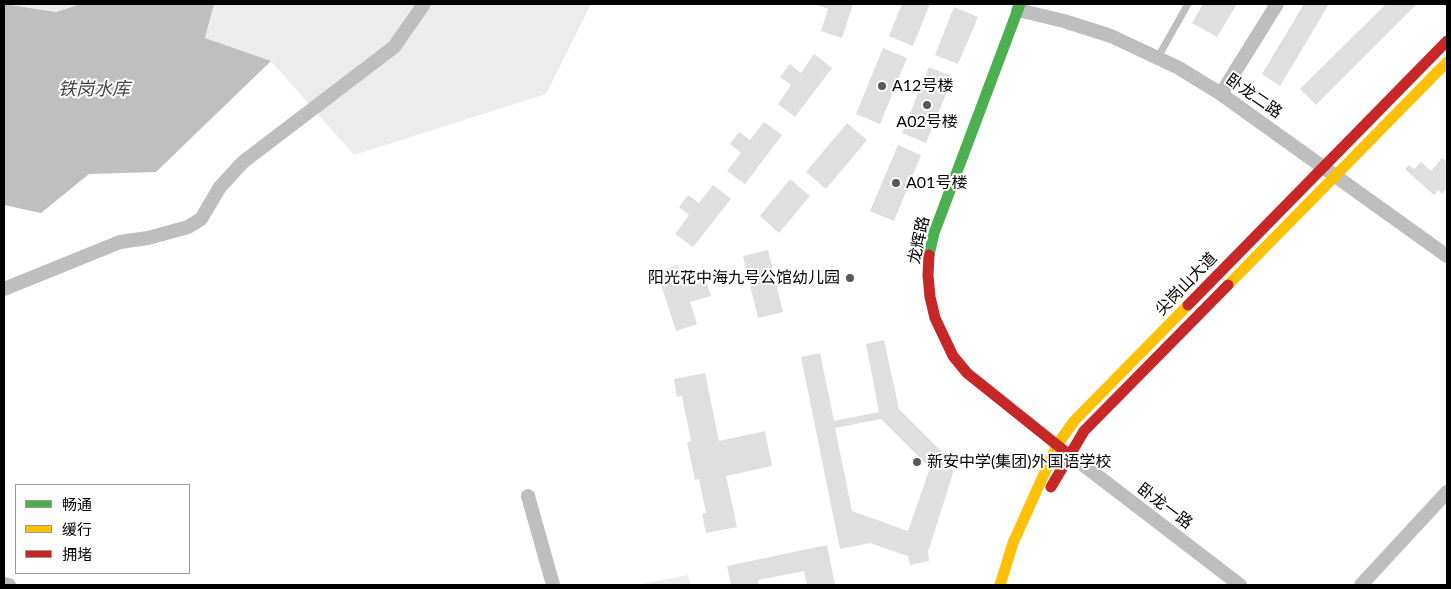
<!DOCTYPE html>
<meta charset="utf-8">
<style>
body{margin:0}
#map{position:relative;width:1451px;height:589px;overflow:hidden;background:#fff;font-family:Lato,"Noto Sans SC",sans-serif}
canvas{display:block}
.frame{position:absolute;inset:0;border:5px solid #000;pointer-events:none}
.legend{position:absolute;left:15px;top:484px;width:175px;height:90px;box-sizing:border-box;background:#fff;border:1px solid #999;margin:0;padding:6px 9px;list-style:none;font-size:15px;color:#000}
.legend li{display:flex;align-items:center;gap:10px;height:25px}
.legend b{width:25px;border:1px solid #999}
</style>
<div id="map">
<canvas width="1451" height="589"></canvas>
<div class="frame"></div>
<ul class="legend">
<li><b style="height:6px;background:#4caf50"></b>畅通</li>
<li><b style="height:6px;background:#ffc107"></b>缓行</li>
<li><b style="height:6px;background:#c62828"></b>拥堵</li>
</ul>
</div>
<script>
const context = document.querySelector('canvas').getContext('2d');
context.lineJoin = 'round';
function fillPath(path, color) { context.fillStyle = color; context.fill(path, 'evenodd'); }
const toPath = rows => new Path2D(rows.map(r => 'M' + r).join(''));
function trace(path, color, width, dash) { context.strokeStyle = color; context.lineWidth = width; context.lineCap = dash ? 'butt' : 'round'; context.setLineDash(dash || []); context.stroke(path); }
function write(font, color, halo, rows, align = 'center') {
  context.font = font + ' Lato,"Noto Sans SC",sans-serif'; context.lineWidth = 4; context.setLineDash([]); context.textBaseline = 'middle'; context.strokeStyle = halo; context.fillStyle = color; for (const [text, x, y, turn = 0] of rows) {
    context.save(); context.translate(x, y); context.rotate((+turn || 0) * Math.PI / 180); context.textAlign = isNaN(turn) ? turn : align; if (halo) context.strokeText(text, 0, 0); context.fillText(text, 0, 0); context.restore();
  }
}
const green = toPath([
 [6,4,81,4,56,12],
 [214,4,591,4,546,94,354,155,271,61,205,38],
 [688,575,690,585,637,585]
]);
const water = toPath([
 [4,4,56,12,81,4,214,4,205,38,271,61,156,172,89,174,41,213,4,205]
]);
const building = toPath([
 [814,4,853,4,842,38,821,31,828,9],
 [902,4,930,4,913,46,889,36],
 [1203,4,1237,4,1217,37,1192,23],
 [1304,4,1329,4,1280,86,1262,74],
 [1386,4,1417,4,1316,105,1300,89],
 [954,7,978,17,958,64,935,55],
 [883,48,907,58,880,124,856,114],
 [814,54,832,68,795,117,778,104,791,85,780,77,790,64,801,73],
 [929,67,953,77,926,143,902,133],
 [764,122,782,135,745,184,727,171,741,153,730,144,739,132,750,140],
 [847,123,867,140,826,189,806,172],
 [898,145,921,155,894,221,870,211],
 [1442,158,1447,162,1447,188,1442,194,1438,190,1434,195,1405,169,1409,165,1414,169,1421,162,1431,171],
 [790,179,810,196,779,233,760,216],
 [713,185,731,199,693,247,675,234,689,215,679,207,688,195,699,203],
 [768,250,783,312,758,318,743,256],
 [678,265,685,287,706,281,711,296,690,302,697,324,676,331,657,272],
 [884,340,899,409,948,458,953,473,928,552,929,561,910,565,908,556,870,543,840,549,801,357,820,353,834,421,879,412,866,344],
 [881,419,930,468,908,531,852,511,835,428],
 [705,373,719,441,765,431,772,466,726,476,737,527,706,533,702,514,706,513,699,479,695,480,687,442,691,441,682,396,677,397,674,379],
 [827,545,835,585,807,585,804,571,758,580,759,585,731,585,727,566]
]);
const lane = toPath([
 [1158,57,1188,4]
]);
const street = toPath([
 [1018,10,1064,21,1111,36,1179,68,1221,94,1447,256],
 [1221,94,1277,4],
 [4,289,120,242,148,238,188,227,201,219,220,187,243,162,394,47,424,4],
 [1069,454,1240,585],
 [528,496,553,585],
 [4,584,9,585],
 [1361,585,1447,492]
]);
const fast = toPath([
 [929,255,934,233,1020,4]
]);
const slow = toPath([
 [1228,285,1447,62],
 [1000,585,1013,543,1057,445,1074,421,1188,305]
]);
const jam = toPath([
 [929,255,928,275,930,297,935,318,953,356,967,373,1067,453],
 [1188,305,1447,41],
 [1051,487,1084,431,1228,285]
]);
const markers = [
 [882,86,5,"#595959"],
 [927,105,5,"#595959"],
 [896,183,5,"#595959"],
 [850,278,5,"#595959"],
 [917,462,5,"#595959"]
];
const poiNames = [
 ["A12号楼",892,86],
 ["A02号楼",927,122,"center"],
 ["A01号楼",906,183],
 ["阳光花中海九号公馆幼儿园",840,278,"right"],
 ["新安中学(集团)外国语学校",927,462]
];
const streetNames = [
 ["卧龙二路",1254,96,35],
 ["龙辉路",919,240,-78],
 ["尖岗山大道",1186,284,-46],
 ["卧龙一路",1165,506,37]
];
const waterNames = [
 ["铁岗水库",94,89]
];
fillPath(green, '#ececec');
fillPath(water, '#bfbfbf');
fillPath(building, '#dfdfdf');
trace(lane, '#bebebe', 7);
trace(street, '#bebebe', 14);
trace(fast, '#4caf50', 11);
trace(slow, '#ffc107', 11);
trace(jam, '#c62828', 11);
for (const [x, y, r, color] of markers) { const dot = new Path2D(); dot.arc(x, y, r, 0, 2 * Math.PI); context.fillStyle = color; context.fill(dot); trace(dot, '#fff', 2); }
write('16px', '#000', '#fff', poiNames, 'left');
write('16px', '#000', '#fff', streetNames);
write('italic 18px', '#444', '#fff', waterNames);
</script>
